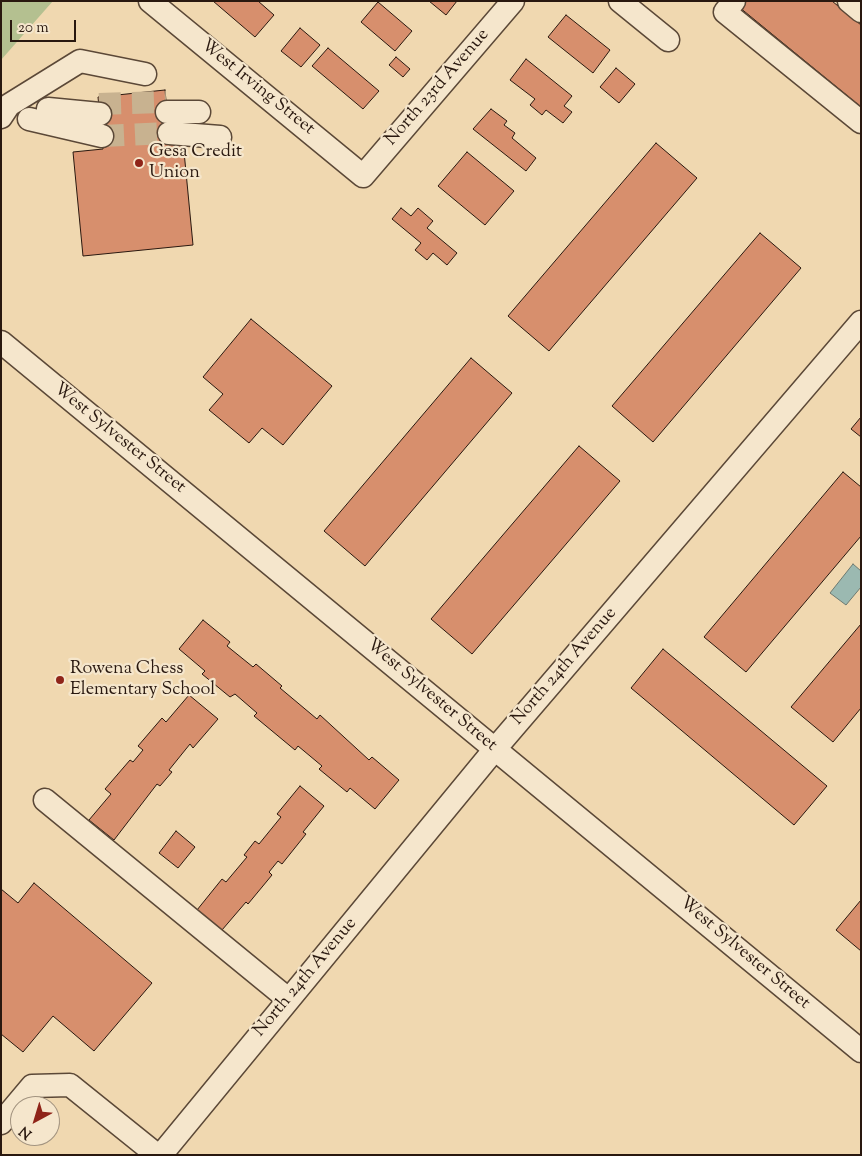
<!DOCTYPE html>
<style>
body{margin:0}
#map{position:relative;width:862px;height:1156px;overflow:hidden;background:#f0d8b0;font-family:"Sorts Mill Goudy",serif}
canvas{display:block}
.frame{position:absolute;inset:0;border:2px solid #29180f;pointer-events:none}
.north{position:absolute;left:10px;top:1096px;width:50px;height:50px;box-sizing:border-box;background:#f5e6cc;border:1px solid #a39480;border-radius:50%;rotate:219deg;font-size:14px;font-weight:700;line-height:20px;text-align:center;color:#29180f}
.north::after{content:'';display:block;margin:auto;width:18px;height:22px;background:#8f2418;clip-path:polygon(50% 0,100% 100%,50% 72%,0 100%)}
.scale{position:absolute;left:10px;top:20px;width:66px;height:22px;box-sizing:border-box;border:2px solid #29180f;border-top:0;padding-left:6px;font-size:15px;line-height:18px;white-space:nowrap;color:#29180f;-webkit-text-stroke:4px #f5e6cc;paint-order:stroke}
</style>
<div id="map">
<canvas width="862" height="1156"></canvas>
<div class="frame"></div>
<div class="north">N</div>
<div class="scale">20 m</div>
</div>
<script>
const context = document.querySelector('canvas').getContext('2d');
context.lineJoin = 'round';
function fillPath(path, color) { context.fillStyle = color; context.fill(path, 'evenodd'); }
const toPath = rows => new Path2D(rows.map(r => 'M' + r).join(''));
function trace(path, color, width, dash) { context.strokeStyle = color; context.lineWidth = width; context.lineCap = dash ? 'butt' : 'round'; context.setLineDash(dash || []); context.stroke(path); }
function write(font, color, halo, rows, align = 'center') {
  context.font = font + ' "Sorts Mill Goudy",serif'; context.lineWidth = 4.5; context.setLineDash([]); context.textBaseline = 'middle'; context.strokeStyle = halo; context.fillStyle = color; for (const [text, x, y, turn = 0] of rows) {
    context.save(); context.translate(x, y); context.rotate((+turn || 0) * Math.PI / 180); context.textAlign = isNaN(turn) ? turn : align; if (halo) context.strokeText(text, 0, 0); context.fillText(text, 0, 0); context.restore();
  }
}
const green = toPath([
 [1,1,53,1,1,60]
]);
const water = toPath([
 [853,564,861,571,861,587,846,605,830,593,853,564]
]);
const building = toPath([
 [213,1,258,1,274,15,255,37,213,1],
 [429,1,457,1,446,15,429,1],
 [744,1,832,1,861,25,861,107,739,7,744,1],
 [378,2,412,31,395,51,361,22,378,2],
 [566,15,610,50,593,73,548,37,566,15],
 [300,28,320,45,301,67,281,51,300,28],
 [328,48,379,91,363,109,312,66,328,48],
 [396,57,410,69,403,77,389,65,396,57],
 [526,59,572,96,564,106,572,112,563,123,546,110,542,115,530,105,535,99,510,80,526,59],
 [616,68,635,84,619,103,600,87,616,68],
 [165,90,168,122,183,141,193,245,83,256,73,152,103,149,98,97,165,90],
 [491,109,507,121,504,125,515,133,512,138,536,158,526,171,473,129,491,109],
 [656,143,697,178,549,351,508,316,656,143],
 [467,152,514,191,485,225,438,186,467,152],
 [401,208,411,216,418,208,433,221,427,228,457,253,447,265,433,253,427,260,415,250,421,243,392,219,401,208],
 [760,233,801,268,653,442,612,406,760,233],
 [251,319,332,386,283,445,262,428,249,443,209,410,223,394,203,377,251,319],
 [471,358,512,393,365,566,324,531,471,358],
 [861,417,861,437,851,429,861,417],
 [579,446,620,481,472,654,431,619,579,446],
 [843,472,861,487,861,536,746,672,704,637,843,472],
 [203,620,230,642,227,646,253,667,256,664,282,686,280,688,317,719,320,715,369,760,372,757,399,780,375,809,350,788,347,792,319,769,322,766,298,746,295,750,254,716,257,713,235,694,230,697,202,674,205,671,179,649,203,620],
 [861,624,861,708,833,742,791,707,861,624],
 [663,649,827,786,794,825,631,688,663,649],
 [189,695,218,719,193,748,190,744,169,770,172,772,160,786,157,784,114,840,89,820,111,794,105,789,130,760,133,762,143,750,138,746,162,718,166,722,189,695],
 [300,786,324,806,303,832,306,834,282,864,278,861,269,872,272,875,248,904,246,902,222,930,197,910,222,879,226,882,247,857,244,855,255,841,259,844,281,817,277,814,300,786],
 [176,831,195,847,178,868,159,853,176,831],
 [34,883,152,983,94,1051,53,1016,23,1052,1,1034,1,889,18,903,34,883],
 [861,900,861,951,836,930,861,900]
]);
const minorTunnel = toPath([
 [99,104,166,102],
 [102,136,169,133]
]);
const minor = toPath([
 [150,1,363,176,513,1],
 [620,1,668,40],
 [734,1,725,12,861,122],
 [849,1,861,11],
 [48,109,100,114],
 [167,112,199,112],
 [1,117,9,105,80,61,145,74],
 [29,119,102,136],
 [169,133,220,137],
 [1,342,861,1051],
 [45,800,288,999],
 [1,1123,32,1086,70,1085,157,1155],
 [161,1155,495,749,861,322]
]);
const markers = [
 [139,163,5,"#8f2418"],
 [60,680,5,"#8f2418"]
];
const streetNames = [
 ["West Irving Street",257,88,39],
 ["North 23rd Avenue",438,88,-49],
 ["West Sylvester Street",119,439,39],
 ["North 24th Avenue",565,667,-49],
 ["West Sylvester Street",431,696,40],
 ["West Sylvester Street",744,954,40],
 ["North 24th Avenue",306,978,-50]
];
const poiNames = [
 ["Gesa Credit",149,153],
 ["Union",149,174],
 ["Rowena Chess",70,670],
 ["Elementary School",70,691]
];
fillPath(green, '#b4c090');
fillPath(water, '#9bb9b1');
trace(water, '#6d7970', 1);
fillPath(building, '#d78f6d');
trace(building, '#29180f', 1);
trace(minorTunnel, '#c8b290', 22, [22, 11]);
trace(minor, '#5b4837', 25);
trace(minor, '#f5e6cc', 22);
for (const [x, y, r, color] of markers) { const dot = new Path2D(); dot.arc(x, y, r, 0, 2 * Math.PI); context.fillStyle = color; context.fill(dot); trace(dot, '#f5e6cc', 2); }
write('18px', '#29180f', '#f5e6cc', streetNames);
write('18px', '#29180f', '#f5e6cc', poiNames, 'left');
</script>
